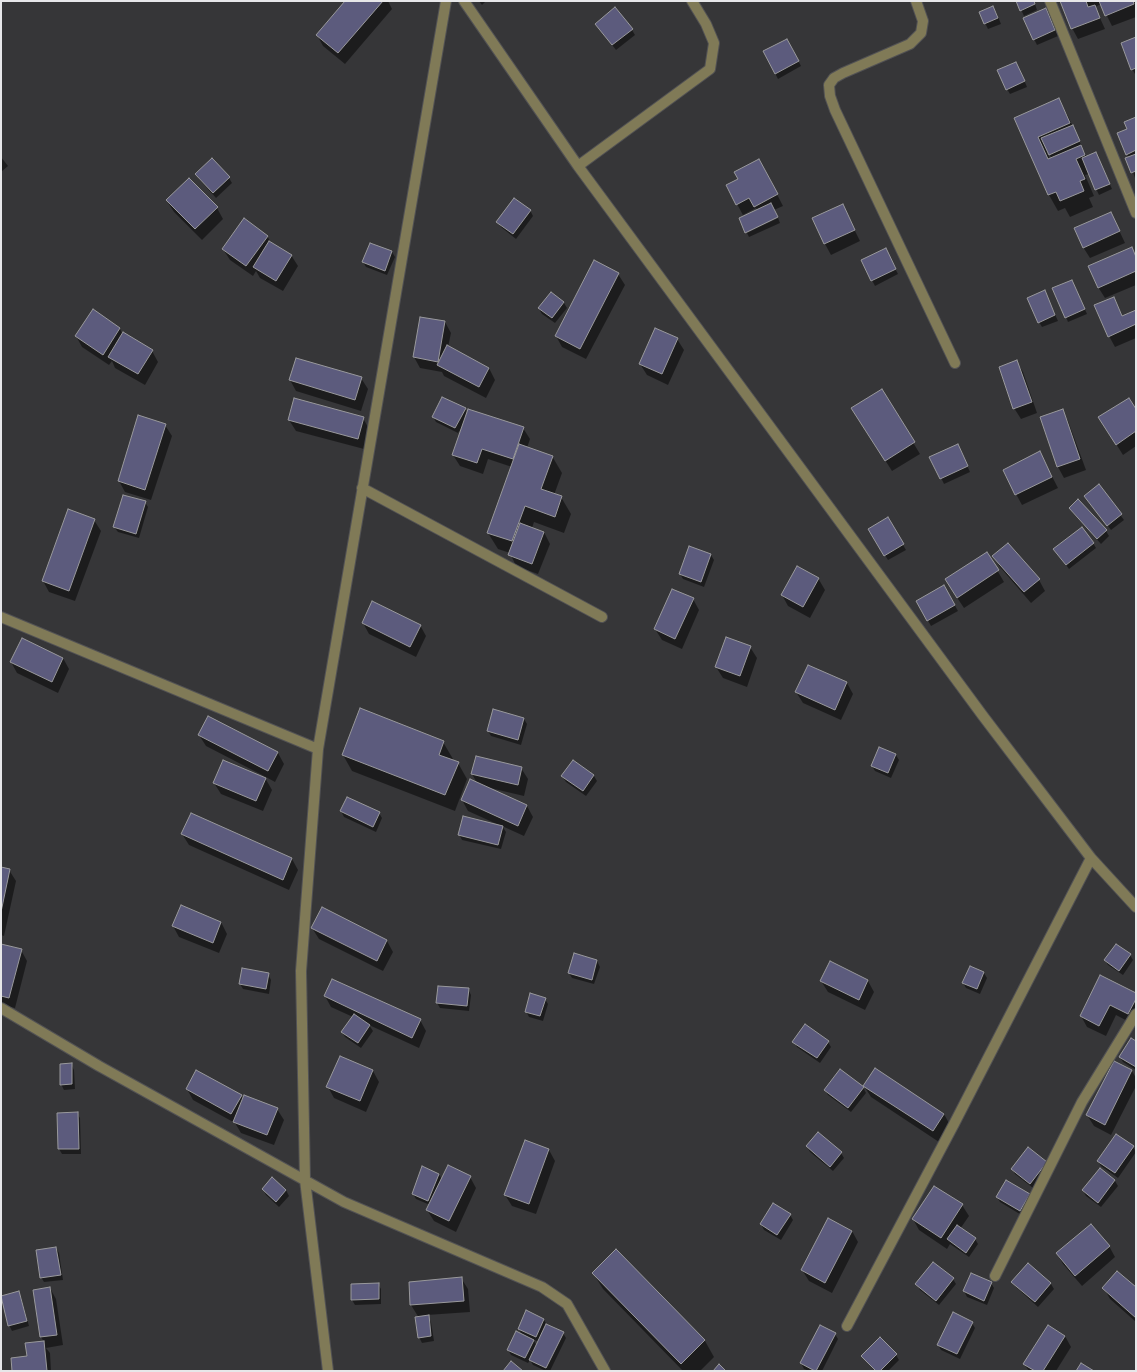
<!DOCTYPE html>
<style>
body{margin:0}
#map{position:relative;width:1137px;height:1372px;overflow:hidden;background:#363638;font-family:Helvetica,sans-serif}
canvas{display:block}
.frame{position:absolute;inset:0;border:2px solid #e7e7e9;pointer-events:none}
</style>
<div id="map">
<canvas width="1137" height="1372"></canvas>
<div class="frame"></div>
</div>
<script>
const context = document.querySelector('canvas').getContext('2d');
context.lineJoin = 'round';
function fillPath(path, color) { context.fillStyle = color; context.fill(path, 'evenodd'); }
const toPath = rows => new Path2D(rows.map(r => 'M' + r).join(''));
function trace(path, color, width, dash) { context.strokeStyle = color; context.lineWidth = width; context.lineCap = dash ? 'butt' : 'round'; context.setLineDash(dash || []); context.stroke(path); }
const shadow = toPath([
 [346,1,388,1,392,9,345,64,323,46,317,35],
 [479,1,486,1,482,5],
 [1017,1,1034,1,1037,10,1024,16],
 [1061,1,1134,1,1136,6,1136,17,1112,26,1101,4,1095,7,1105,29,1078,39,1072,28],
 [996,12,1001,24,988,29,980,13],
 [1049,15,1058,36,1037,45,1024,19],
 [596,24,632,30,635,35,616,50],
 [1136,38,1136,74,1135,74,1132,69],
 [790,45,801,66,778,79,764,52],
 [1019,68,1027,87,1010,94,1007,89],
 [1058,99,1068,116,1082,147,1081,147,1087,157,1098,158,1112,189,1099,195,1089,174,1085,175,1094,196,1089,198,1093,207,1070,217,1065,208,1058,211,1049,195,1015,119],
 [1048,152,1052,159,1050,159,1047,153],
 [1136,118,1136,177,1135,178,1127,154,1128,130],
 [1,157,8,166,1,172],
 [765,171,783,206,774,210,744,217,737,204],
 [756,208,757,210,744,217,743,215],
 [196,174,229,178,232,183,216,198,199,179],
 [167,201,217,208,223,219,202,240,174,212],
 [842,205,860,241,831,255,825,244],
 [530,210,533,216,516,239,501,227,498,222],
 [1111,213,1125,243,1090,258,1083,247],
 [778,218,780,223,749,237,747,233],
 [267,236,272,244,291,255,298,266,283,291,260,278,256,271,253,276,230,260,223,249],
 [1131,248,1136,256,1136,285,1105,298,1098,287],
 [392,252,395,257,387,275,366,267,363,262],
 [888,255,898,274,875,286,862,261],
 [618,274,625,285,586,359,562,347,556,336],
 [1072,281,1087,314,1068,322,1066,317],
 [551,293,564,303,567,308,555,323,542,314,539,309],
 [1047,297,1058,321,1042,327,1039,322],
 [1113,298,1123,317,1136,312,1136,338,1115,347,1109,336],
 [93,311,120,329,122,333,152,351,158,362,145,385,115,368,112,361,109,365,82,347,76,336],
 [421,318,445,322,451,333,448,347,489,368,495,380,486,398,444,376,442,372,420,368,414,357],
 [677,339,684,350,668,385,647,375,640,364],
 [296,359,361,378,368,389,361,411,296,391,290,380],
 [1016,361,1023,372,1037,413,1021,419,1014,408],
 [882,391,920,454,892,471,859,419],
 [465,409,468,414,523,428,530,439,527,448,552,456,562,473,554,495,561,497,571,514,564,533,534,522,532,528,544,532,550,544,538,574,516,566,510,553,498,549,488,533,512,467,488,459,483,474,460,466,453,455,463,425,458,433,436,422,433,417],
 [1062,410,1068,421,1086,470,1064,478,1058,467],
 [1136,411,1136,446,1123,455,1106,428],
 [363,418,369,429,364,449,296,431,289,420],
 [165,425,172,436,151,500,125,492,119,481],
 [960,450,970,472,944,484,931,457],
 [1040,453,1058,488,1022,505,1016,494],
 [1099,486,1124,520,1111,530,1089,501],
 [1078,500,1106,531,1109,536,1101,544,1073,513,1070,508],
 [145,502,148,507,139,538,118,532,114,527],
 [887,518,906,550,888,560,869,529],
 [94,520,101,531,75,601,49,592,43,581],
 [1093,543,1096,548,1069,569,1058,554],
 [987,553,1004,582,964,608,952,590],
 [711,555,714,560,704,587,683,579,680,574],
 [994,556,1039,580,1045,591,1031,603,1000,567],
 [818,578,825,590,810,618,788,606,782,595],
 [944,586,958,611,931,626,917,601],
 [693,599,699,610,682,649,662,640,655,629],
 [363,623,420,625,426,636,416,657,369,634],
 [750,647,757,658,747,687,723,678,716,667],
 [63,658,69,669,58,693,17,673,11,662],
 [847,683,853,694,841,720,803,703,796,692],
 [494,711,524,719,527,724,521,745,491,736,488,731],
 [209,717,278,753,284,764,275,782,264,776,272,790,263,811,221,794,214,783,263,778,264,776,206,746,199,735],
 [443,742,453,759,452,761,458,763,467,779,455,811,352,771,343,755],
 [896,755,899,760,891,778,875,771,872,766],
 [574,762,594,776,597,781,586,796,566,782,562,776],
 [521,768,528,779,524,796,490,788,490,789,527,806,533,817,524,836,502,826,506,832,501,849,462,840,459,834,499,825,468,811,462,800,477,783,472,774],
 [341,811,379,813,382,818,376,832,344,817],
 [192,814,292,859,298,870,289,890,189,845,182,834],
 [1,868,9,870,16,881,4,936,1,935],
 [323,908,387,941,393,952,383,971,319,939,312,928],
 [221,922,227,934,219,953,179,937,173,926],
 [1,945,21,950,27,961,15,1008,1,1005],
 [1130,955,1133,960,1123,975,1108,965,1105,960],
 [597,961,600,967,594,984,572,978,569,973],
 [831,963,868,981,874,992,865,1010,828,992,821,981],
 [970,967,984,973,987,978,980,994,966,988,963,983],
 [268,974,271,980,269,994,243,989,240,984],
 [468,989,471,995,469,1011,440,1008,437,1003],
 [1136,994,1136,1022,1135,1025,1116,1015,1106,1036,1087,1027,1081,1016],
 [325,996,420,1020,426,1031,419,1048,369,1025,373,1031,361,1048,345,1037,342,1032,353,1017,331,1007],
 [545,999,548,1004,543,1021,529,1017,526,1011],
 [794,1042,828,1042,831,1047,820,1063,797,1047],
 [1136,1043,1136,1070,1123,1062,1120,1057],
 [341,1057,373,1071,379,1082,366,1112,334,1098,328,1087],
 [1114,1062,1132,1071,1136,1078,1136,1086,1111,1135,1094,1126,1087,1115],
 [71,1064,74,1070,75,1089,64,1090,61,1084],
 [864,1086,944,1114,950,1125,939,1142,871,1097],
 [863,1087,866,1093,851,1112,828,1095,825,1090],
 [187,1089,241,1096,243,1099,277,1109,284,1120,274,1145,241,1133,235,1123,193,1100],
 [77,1113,80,1118,81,1154,62,1154,59,1149,58,1114],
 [807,1147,841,1153,844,1158,833,1171,810,1152],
 [1133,1147,1136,1152,1118,1178,1101,1166,1098,1161],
 [1029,1148,1050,1168,1033,1188,1015,1174,1012,1169],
 [549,1150,555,1161,536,1214,512,1206,505,1195],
 [1100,1169,1115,1181,1118,1186,1101,1207,1086,1196,1083,1191],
 [439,1174,442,1180,470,1177,476,1188,456,1232,434,1221,427,1210,430,1205,416,1199,413,1194],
 [272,1178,286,1190,289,1196,279,1207,266,1195,263,1189],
 [1029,1195,1032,1200,1023,1216,1000,1202,997,1197],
 [962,1205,969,1216,960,1229,975,1239,978,1244,969,1257,950,1244,947,1249,919,1230,913,1219],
 [790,1215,793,1220,781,1240,764,1230,761,1224],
 [852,1231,858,1242,832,1293,809,1281,802,1270],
 [1109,1246,1115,1257,1082,1286,1063,1264,1057,1254],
 [56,1248,59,1253,63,1280,44,1282,41,1277],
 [616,1251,705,1341,714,1357,700,1371,683,1371,603,1289,593,1273],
 [1028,1264,1051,1284,1054,1289,1038,1307,1016,1287,1013,1282],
 [461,1278,468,1289,470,1312,427,1315,431,1322,434,1341,422,1343,419,1337,419,1318,411,1305,410,1283],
 [953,1279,956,1284,939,1305,920,1290,917,1284],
 [991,1283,994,1288,987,1305,967,1297,964,1291],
 [378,1284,381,1289,381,1304,355,1305,352,1300],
 [50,1288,56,1299,63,1345,46,1348,50,1353,51,1371,13,1371,44,1342,41,1337],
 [1104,1288,1136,1289,1136,1322,1110,1299],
 [18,1292,21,1297,29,1326,12,1331,9,1325],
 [544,1320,547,1325,563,1333,566,1338,550,1371,546,1371,533,1365,530,1360,528,1363,511,1355,508,1350,522,1335,519,1329],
 [533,1339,538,1342,537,1346],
 [972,1323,975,1328,960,1359,941,1350,938,1345],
 [835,1334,838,1339,822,1371,809,1371,804,1369,801,1363],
 [1065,1336,1071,1347,1056,1371,1029,1371,1024,1364],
 [896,1355,899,1360,888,1371,875,1371,866,1361,863,1356]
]);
const building = toPath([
 [345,1,383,1,338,53,316,35,345,1],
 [1016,1,1034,1,1035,4,1020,11,1016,1],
 [1060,1,1086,1,1088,7,1095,5,1100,18,1071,29,1060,1],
 [1099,1,1133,1,1134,4,1105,16,1099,1],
 [993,6,998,18,984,24,979,12,993,6],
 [615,7,633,29,612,45,595,24,615,7],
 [1046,8,1055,30,1033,40,1023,18,1046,8],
 [1136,37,1136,68,1131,70,1121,43,1136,37],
 [787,39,799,61,775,74,763,51,787,39],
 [1016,62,1025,81,1006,90,997,70,1016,62],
 [1059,98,1070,123,1038,137,1048,159,1081,145,1085,155,1076,159,1085,179,1080,181,1084,191,1060,201,1056,192,1048,195,1014,118,1059,98],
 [1136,117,1136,150,1126,155,1117,133,1127,129,1124,122,1136,117],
 [1073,125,1080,141,1049,155,1041,138,1073,125],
 [1096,152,1110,184,1095,190,1082,158,1096,152],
 [1136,154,1136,171,1131,173,1125,158,1136,154],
 [212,158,230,177,213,193,195,174,212,158],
 [759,159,778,194,754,207,749,198,736,205,726,185,738,179,734,172,759,159],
 [189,178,218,207,195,229,166,200,189,178],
 [514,198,531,210,513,234,496,222,514,198],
 [771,203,778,217,745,233,739,218,771,203],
 [843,204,855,230,824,244,812,218,843,204],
 [1111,212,1120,231,1083,248,1074,228,1111,212],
 [244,218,268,236,246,266,222,249,244,218],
 [269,241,292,255,276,281,253,267,269,241],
 [370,243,392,251,385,271,362,262,370,243],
 [1132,247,1136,257,1136,271,1098,288,1088,266,1132,247],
 [886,248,896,269,871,281,861,260,886,248],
 [594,260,619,273,580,349,555,336,594,260],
 [1072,280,1085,309,1065,318,1052,288,1072,280],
 [1045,290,1055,315,1038,323,1027,298,1045,290],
 [551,292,564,302,552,318,538,308,551,292],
 [1114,297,1122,316,1136,310,1136,324,1108,337,1094,305,1114,297],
 [93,309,120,328,103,355,75,336,93,309],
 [420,317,445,321,438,362,413,357,420,317],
 [655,328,678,338,662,374,639,364,655,328],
 [123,332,153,350,138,374,108,357,123,332],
 [447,345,489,368,479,387,437,365,447,345],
 [296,358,362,377,355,400,289,380,296,358],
 [1017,360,1032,402,1013,409,999,367,1017,360],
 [882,389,915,442,885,461,851,408,882,389],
 [442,397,466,408,455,428,432,417,442,397],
 [294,398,364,417,358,439,288,420,294,398],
 [1129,398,1136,409,1136,431,1116,445,1098,417,1129,398],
 [468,409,524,427,513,459,482,449,477,463,452,455,468,409],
 [1063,409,1080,459,1057,467,1040,417,1063,409],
 [138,415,166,424,145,490,118,481,138,415],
 [519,444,553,456,541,489,562,496,555,517,525,506,512,541,487,533,519,444],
 [958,444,968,466,940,479,929,457,958,444],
 [1040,451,1052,477,1015,495,1003,470,1040,451],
 [1099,484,1122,514,1107,526,1084,496,1099,484],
 [123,495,146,501,136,534,113,527,123,495],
 [1078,499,1107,530,1097,539,1069,508,1078,499],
 [68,509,95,519,69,591,42,581,68,509],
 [888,517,904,544,884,556,868,529,888,517],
 [520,523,544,532,532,564,508,555,520,523],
 [1082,527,1094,543,1066,565,1053,549,1082,527],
 [1008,543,1040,579,1024,592,992,556,1008,543],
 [689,546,711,554,701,582,679,574,689,546],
 [987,552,999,570,957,598,945,579,987,552],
 [797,566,819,578,803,607,781,595,797,566],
 [944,585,955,605,927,621,916,601,944,585],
 [672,589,694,598,675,639,654,629,672,589],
 [372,601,421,625,410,647,362,623,372,601],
 [726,637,751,646,740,676,715,667,726,637],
 [22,638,63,658,52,682,10,662,22,638],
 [808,665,847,682,835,710,795,692,808,665],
 [360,708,444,741,439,755,459,762,445,795,342,755,360,708],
 [493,709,524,718,518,740,487,731,493,709],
 [208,716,278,752,268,771,198,735,208,716],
 [879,747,896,754,888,773,871,766,879,747],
 [476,756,522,767,518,785,471,774,476,756],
 [223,760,266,778,256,801,213,783,223,760],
 [573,760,594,775,583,791,561,776,573,760],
 [470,779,527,805,518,826,461,800,470,779],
 [347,797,380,812,373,827,340,811,347,797],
 [191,813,292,858,283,880,181,834,191,813],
 [463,816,503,826,498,845,458,835,463,816],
 [1,867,10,869,1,912,1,867],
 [181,905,221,922,213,943,172,926,181,905],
 [322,907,387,940,377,961,311,928,322,907],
 [1,944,22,949,9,998,1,996,1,944],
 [1116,944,1131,954,1119,971,1104,960,1116,944],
 [574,953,597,960,592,980,568,973,574,953],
 [830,961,868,980,859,1000,820,981,830,961],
 [970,966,984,972,977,989,962,983,970,966],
 [242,968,269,973,266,989,239,984,242,968],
 [1100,975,1136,993,1136,999,1128,1014,1110,1005,1099,1026,1080,1016,1100,975],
 [332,979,421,1019,412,1038,324,996,332,979],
 [438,986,469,988,467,1006,436,1003,438,986],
 [530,993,546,998,540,1016,525,1012,530,993],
 [354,1014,370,1025,358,1043,341,1032,354,1014],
 [805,1024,829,1041,817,1058,792,1042,805,1024],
 [1131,1038,1136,1041,1136,1067,1119,1057,1131,1038],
 [340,1056,373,1070,360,1101,326,1087,340,1056],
 [1114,1061,1132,1070,1105,1125,1086,1115,1114,1061],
 [72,1063,72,1084,60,1085,60,1064,72,1063],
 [875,1068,944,1114,933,1131,863,1086,875,1068],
 [840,1069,864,1087,848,1108,824,1090,840,1069],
 [196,1070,242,1095,231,1114,186,1089,196,1070],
 [244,1095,278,1108,267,1135,233,1122,244,1095],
 [78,1112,79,1149,58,1149,57,1113,78,1112],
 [818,1132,842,1152,830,1167,806,1146,818,1132],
 [1116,1134,1134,1146,1115,1173,1097,1161,1116,1134],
 [525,1140,549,1149,529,1204,504,1195,525,1140],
 [1028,1147,1047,1162,1030,1184,1011,1169,1028,1147],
 [448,1165,471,1176,449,1221,426,1210,448,1165],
 [422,1166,439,1174,428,1201,412,1194,422,1166],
 [1100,1168,1115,1180,1098,1203,1082,1190,1100,1168],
 [272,1177,286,1190,276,1202,262,1189,272,1177],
 [1006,1180,1030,1194,1020,1211,996,1197,1006,1180],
 [934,1186,963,1204,941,1238,912,1219,934,1186],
 [773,1203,791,1214,777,1235,760,1224,773,1203],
 [828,1218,852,1231,825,1283,801,1270,828,1218],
 [1091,1224,1110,1246,1075,1276,1056,1253,1091,1224],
 [957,1225,976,1238,966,1253,947,1239,957,1225],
 [56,1247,61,1275,40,1278,36,1250,56,1247],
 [616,1249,705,1340,681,1364,592,1273,616,1249],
 [933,1262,954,1278,936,1301,915,1284,933,1262],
 [1028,1263,1051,1283,1035,1302,1011,1282,1028,1263],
 [1117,1271,1136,1287,1136,1318,1102,1288,1117,1271],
 [971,1273,992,1282,984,1301,963,1291,971,1273],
 [462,1277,464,1301,410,1305,409,1282,462,1277],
 [379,1283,379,1299,351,1300,351,1284,379,1283],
 [50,1287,57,1335,40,1337,33,1290,50,1287],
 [19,1291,27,1321,8,1326,1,1296,19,1291],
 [526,1310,544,1319,536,1337,518,1329,526,1310],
 [953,1312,973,1322,957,1354,937,1345,953,1312],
 [429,1315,431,1336,418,1338,415,1317,429,1315],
 [546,1324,564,1332,546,1368,529,1360,546,1324],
 [820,1325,836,1333,816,1371,815,1371,800,1363,820,1325],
 [1048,1325,1065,1336,1043,1371,1035,1371,1023,1364,1048,1325],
 [516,1331,534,1340,525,1358,507,1350,516,1331],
 [880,1337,897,1354,880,1371,876,1371,861,1356,880,1337],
 [44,1341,47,1371,12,1371,11,1358,27,1356,25,1343,44,1341],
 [511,1361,523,1371,503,1371,511,1361],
 [1081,1363,1094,1371,1076,1371,1081,1363],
 [719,1364,726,1371,713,1371,719,1364]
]);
const minor = toPath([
 [464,1,578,166,983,716,1091,858,1136,907],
 [916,1,923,21,921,33,910,44,843,73,834,78,829,85,830,96,835,110,955,363],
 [1050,1,1136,213],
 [578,166,710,69,714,43,706,24,692,1],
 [362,488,602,617],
 [1,617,318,749],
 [1,1008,99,1066,344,1202,542,1287,567,1304,605,1371],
 [995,1276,1082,1102,1136,1014],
 [847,1326,954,1124,1091,858],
 [328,1371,305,1180,301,971,318,749,446,1]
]);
fillPath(shadow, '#0007');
fillPath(building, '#5c5b7d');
trace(building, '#99999c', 1);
trace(minor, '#525254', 12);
trace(minor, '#807a57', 10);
</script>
